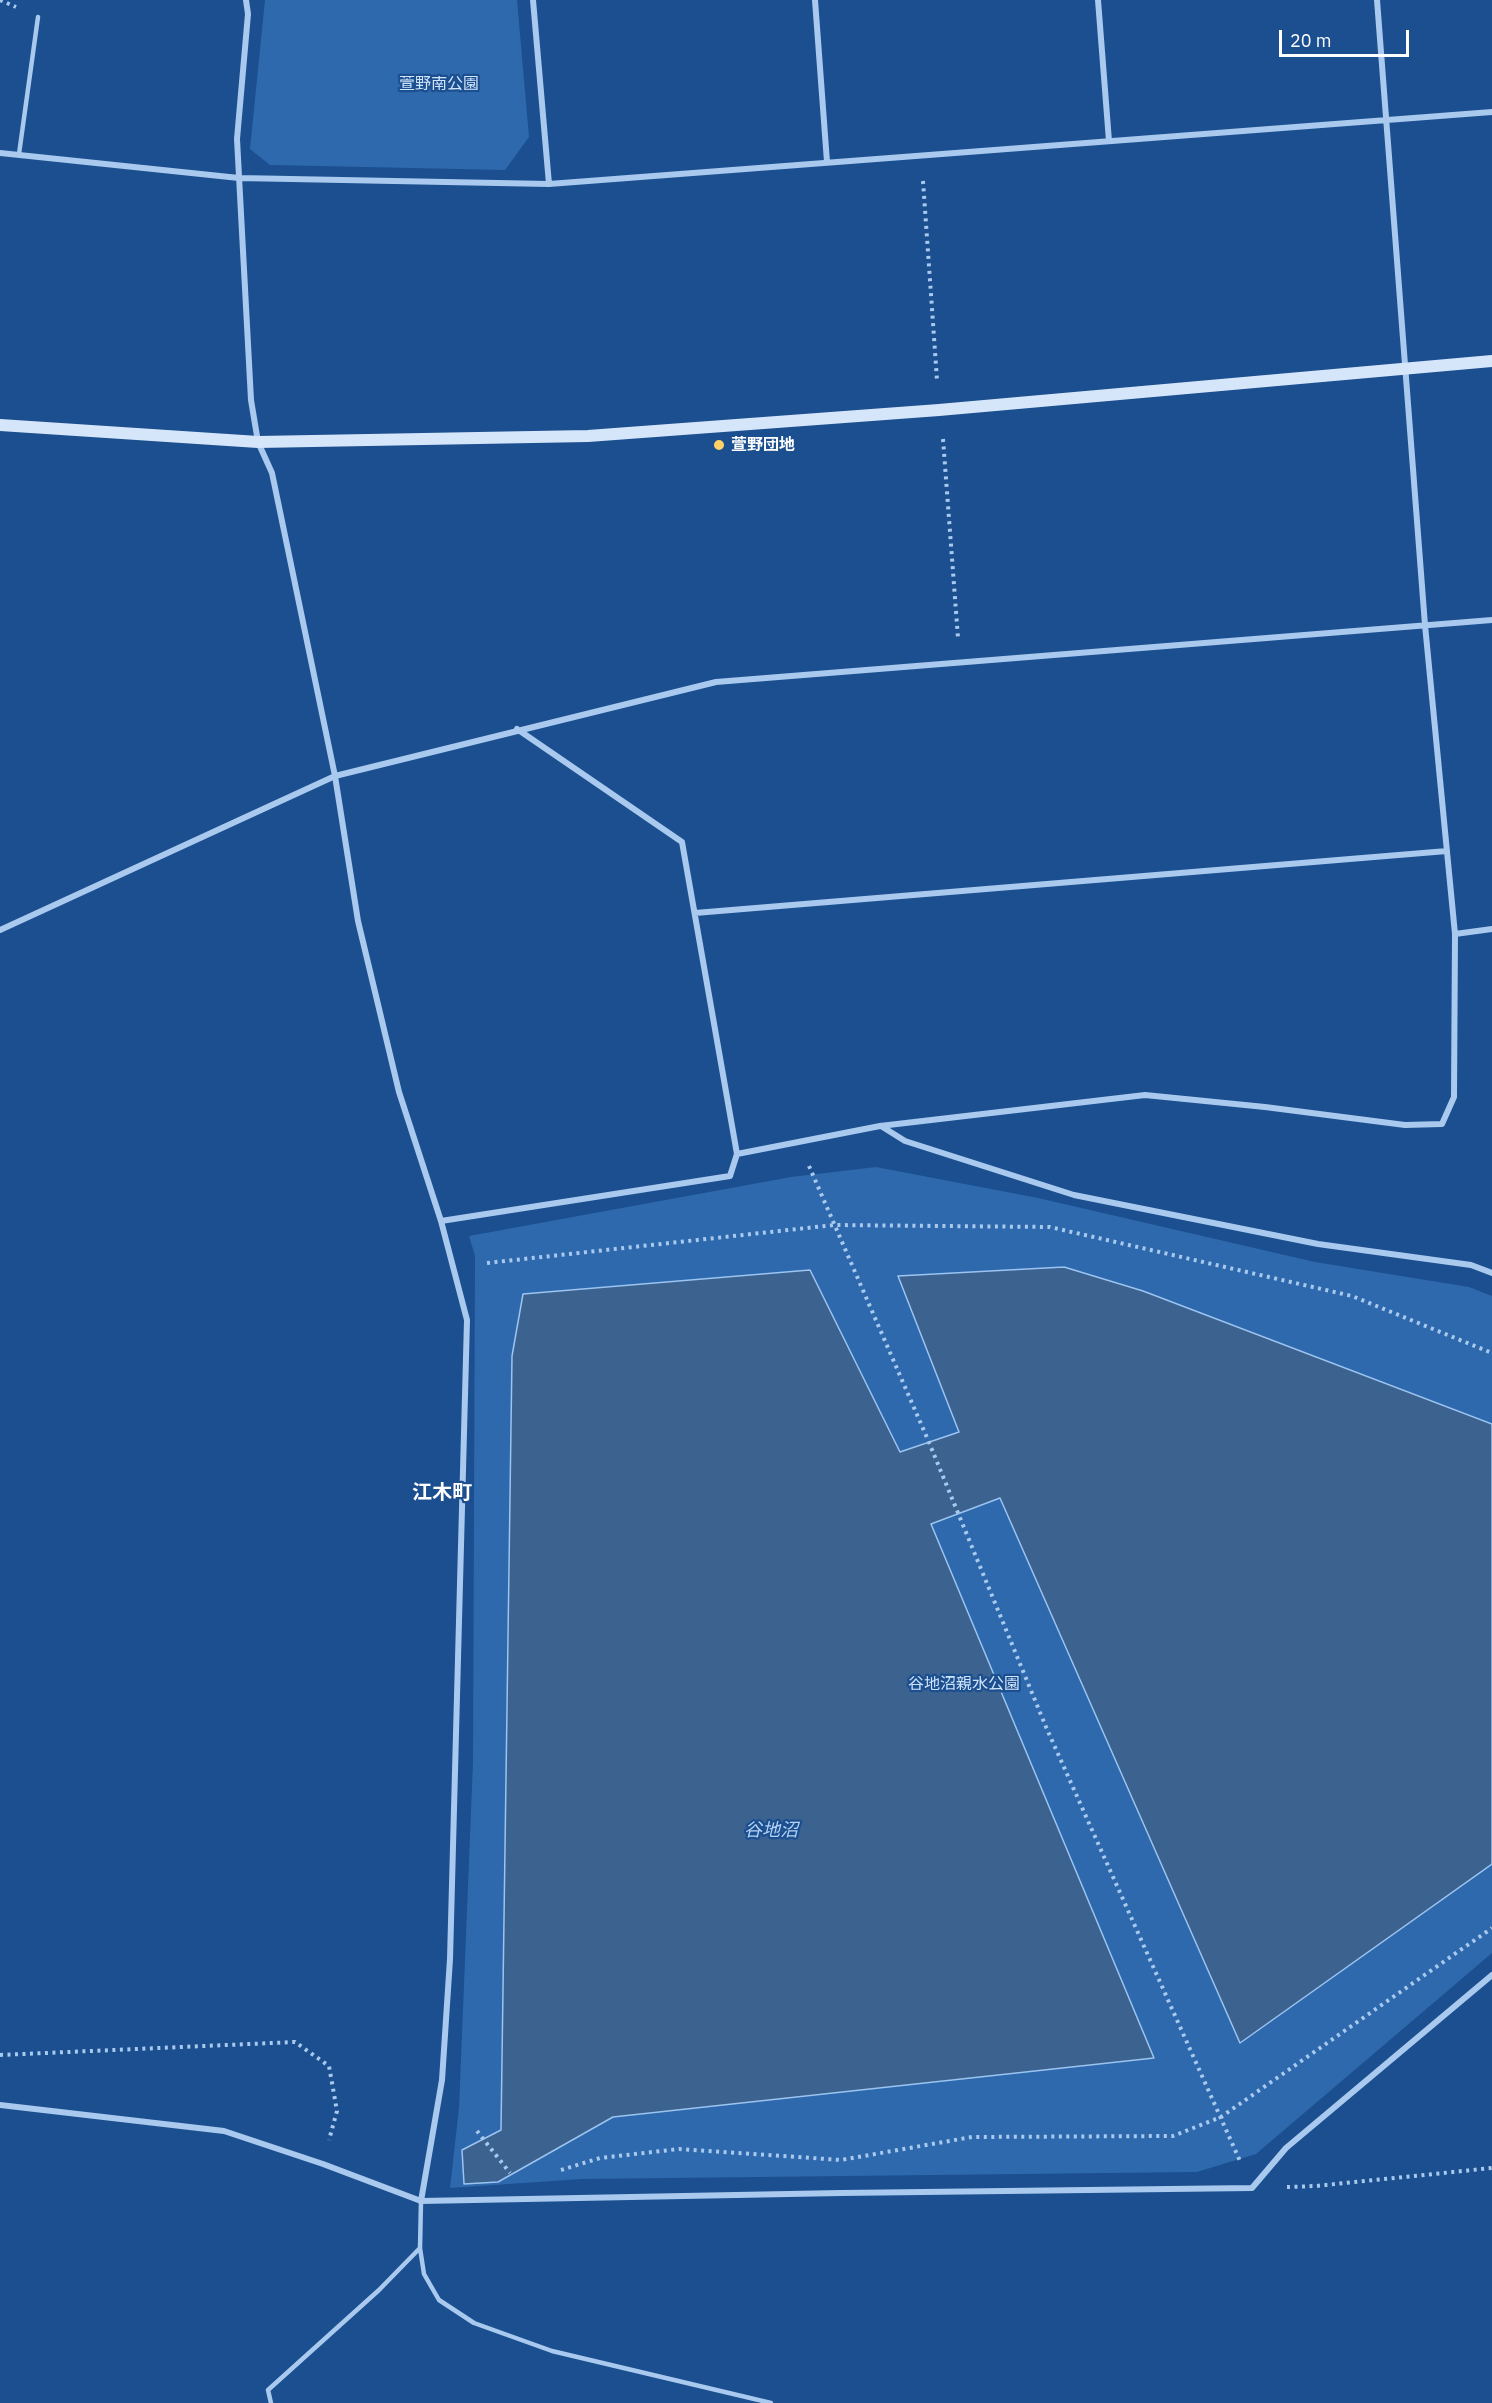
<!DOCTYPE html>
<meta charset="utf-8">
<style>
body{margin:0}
#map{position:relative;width:1492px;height:2403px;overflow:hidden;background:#1b4f8f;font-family:"IBM Plex Sans",sans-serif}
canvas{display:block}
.scale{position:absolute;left:1279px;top:30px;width:130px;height:27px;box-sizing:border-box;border:3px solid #fff;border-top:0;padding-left:8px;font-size:18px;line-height:21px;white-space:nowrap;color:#fff;-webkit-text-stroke:4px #1b4f8f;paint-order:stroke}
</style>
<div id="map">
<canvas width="1492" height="2403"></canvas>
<div class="scale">20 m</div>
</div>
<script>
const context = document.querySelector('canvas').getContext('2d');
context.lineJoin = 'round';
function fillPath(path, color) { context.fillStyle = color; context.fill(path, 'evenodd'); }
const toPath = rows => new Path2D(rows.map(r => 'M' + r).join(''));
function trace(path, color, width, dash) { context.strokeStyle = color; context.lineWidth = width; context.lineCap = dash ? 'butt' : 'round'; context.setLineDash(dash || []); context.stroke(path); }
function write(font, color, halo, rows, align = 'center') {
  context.font = font + ' "IBM Plex Sans","Noto Sans JP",sans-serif'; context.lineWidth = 4.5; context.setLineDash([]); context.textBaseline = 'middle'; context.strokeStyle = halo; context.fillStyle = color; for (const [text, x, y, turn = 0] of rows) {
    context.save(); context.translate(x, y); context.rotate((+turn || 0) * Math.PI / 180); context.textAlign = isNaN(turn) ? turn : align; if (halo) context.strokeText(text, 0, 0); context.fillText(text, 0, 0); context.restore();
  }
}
const green = toPath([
 [265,0,517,0,529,137,505,170,270,165,250,149],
 [876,1167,1038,1198,1315,1262,1469,1287,1492,1296,1492,1953,1256,2154,1197,2172,582,2179,450,2188,459,2108,473,1762,475,1256,469,1236,791,1177]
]);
const water = toPath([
 [1064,1267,1143,1291,1492,1424,1492,1864,1240,2043,1000,1498,931,1524,1154,2058,613,2117,498,2182,464,2184,462,2150,501,2130,512,1356,523,1294,810,1270,900,1452,959,1432,898,1276,1064,1267]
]);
const path = toPath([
 [0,0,16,7],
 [923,181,937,380],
 [943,439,958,638],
 [809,1166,928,1440,1046,1727,1240,2161],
 [487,1263,834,1225,1050,1227,1352,1296,1492,1353],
 [0,2055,295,2042,329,2066,337,2111,329,2140],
 [477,2131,510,2173],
 [561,2170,600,2158,679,2149,841,2160,972,2137,1173,2136,1221,2117,1492,1928],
 [1287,2187,1316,2186,1492,2168]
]);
const lane = toPath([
 [19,154,38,17],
 [421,2201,420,2248,424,2274,439,2300,474,2323,552,2351,771,2403],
 [271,2403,268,2390,379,2290,420,2248]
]);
const street = toPath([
 [246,0,248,14,237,139,251,400,258,442,272,473,335,776,358,921,399,1092,441,1221,467,1320,450,1959,442,2080,421,2201],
 [533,0,549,184],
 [815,0,827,162],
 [1098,0,1109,141],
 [0,153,239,178,549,184,1492,112],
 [695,913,1447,851],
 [0,930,335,776,716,682,1492,620],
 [1455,934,1492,929],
 [881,1126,905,1141,1074,1195,1318,1244,1471,1265,1492,1273],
 [737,1154,880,1126,1145,1095,1265,1107,1405,1125,1442,1124,1454,1097,1455,934,1425,625,1377,0],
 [441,1221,730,1176,737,1154,682,842,517,729],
 [0,2105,224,2131,323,2164,421,2201,841,2193,1252,2188,1286,2148,1492,1975]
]);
const secondary = toPath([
 [0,425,258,442,588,436,939,410,1492,361]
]);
const markers = [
 [719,445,6,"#ffd166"]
];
const parkNames = [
 ["萱野南公園",439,84],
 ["谷地沼親水公園",964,1684]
];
const poiNames = [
 ["萱野団地",731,445]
];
const waterNames = [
 ["谷地沼",771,1831]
];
const quarterNames = [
 ["江木町",442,1493]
];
fillPath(green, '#2e69ad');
fillPath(water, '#3c6290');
trace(water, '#9cc4f0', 1.5);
trace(path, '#a9c9ee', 4, [3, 4.5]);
trace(lane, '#a9c9ee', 4.5);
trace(street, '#a9c9ee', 6);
trace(secondary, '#d6e6fa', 12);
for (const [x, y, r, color] of markers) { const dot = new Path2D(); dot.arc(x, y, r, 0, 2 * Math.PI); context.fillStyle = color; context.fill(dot); trace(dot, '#1b4f8f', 2); }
write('16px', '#cfe3fa', '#1b4f8f', parkNames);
write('bold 16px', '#fff', '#1b4f8f', poiNames, 'left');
write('italic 18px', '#b5d3f5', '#1b4f8f', waterNames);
write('bold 20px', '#fff', '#1b4f8f', quarterNames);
</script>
